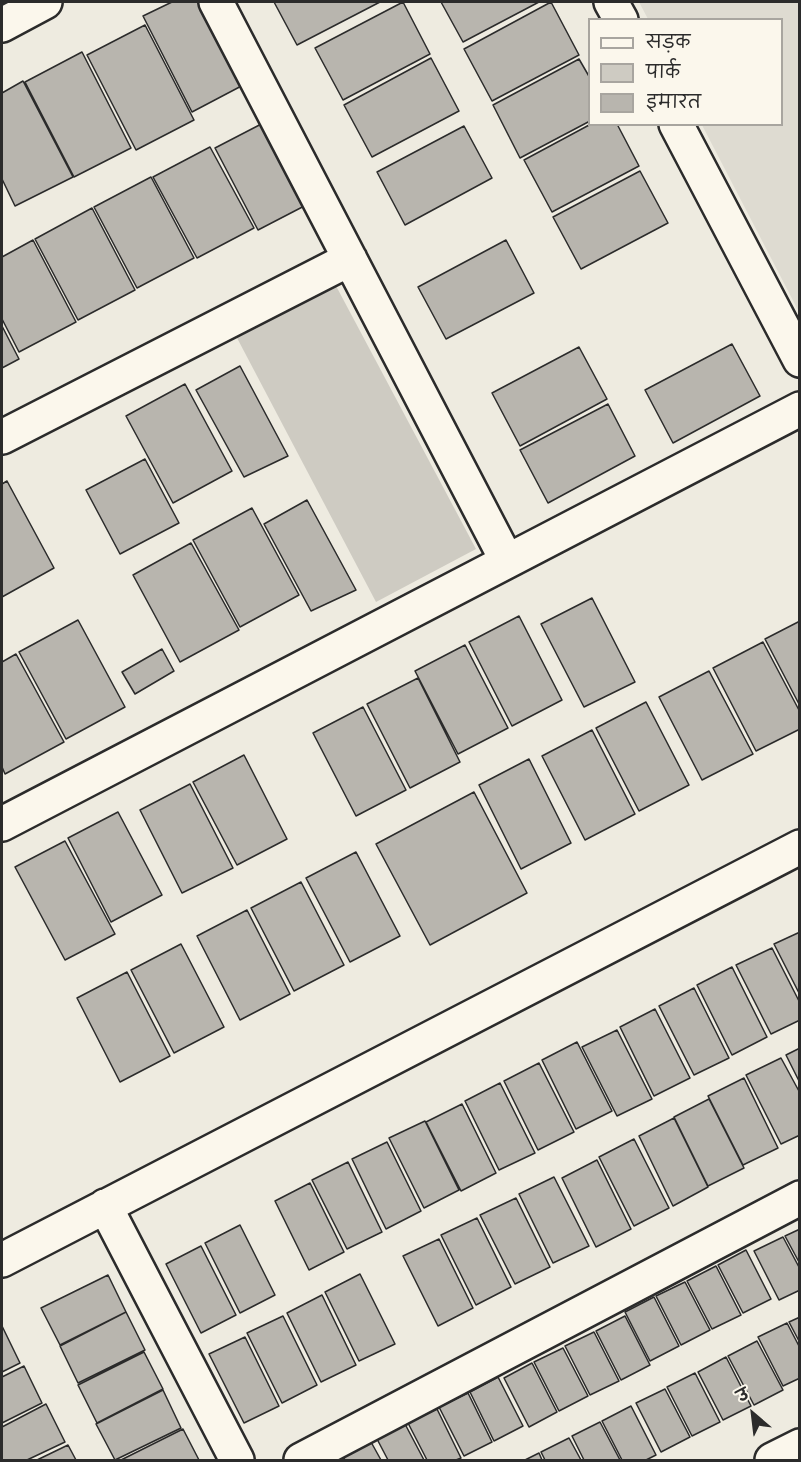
<!DOCTYPE html>
<meta charset="utf-8">
<style>
body{margin:0}
#map{position:relative;width:801px;height:1462px;overflow:hidden;background:#eeebe0;font-family:"Gochi Hand","Playpen Sans Deva",sans-serif}
canvas{display:block}
.frame{position:absolute;inset:0;border:3px solid #2b2b2b;pointer-events:none}
.legend{position:absolute;left:588px;top:18px;width:195px;height:108px;box-sizing:border-box;background:#fbf7ec;border:2px solid #a8a59f;margin:0;padding:8px 10px;list-style:none;font-size:18px;color:#2b2b2b}
.legend li{display:flex;align-items:center;gap:12px;height:30px}
.legend b{width:30px;border:2px solid #a8a59f}
.north{position:absolute;left:723px;top:1384px;width:60px;height:60px;-webkit-text-stroke:4px #fbf7ec;paint-order:stroke;rotate:332deg;font-size:16px;font-weight:700;line-height:24px;text-align:center;color:#2b2b2b}
.north::after{content:'';display:block;margin:auto;width:21px;height:27px;background:#2b2b2b;clip-path:polygon(50% 0,100% 100%,50% 72%,0 100%)}
</style>
<div id="map">
<canvas width="801" height="1462"></canvas>
<div class="frame"></div>
<ul class="legend">
<li><b style="height:8px;background:#fbf7ec"></b>सड़क</li>
<li><b style="height:16px;background:#cecbc2"></b>पार्क</li>
<li><b style="height:16px;background:#b8b5ae"></b>इमारत</li>
</ul>
<div class="north">उ</div>
</div>
<script>
const ctx = document.querySelector('canvas').getContext('2d');
ctx.lineJoin = 'round';
function fill(path, color) { ctx.fillStyle = color; ctx.fill(path, 'evenodd'); }
function trace(path, color, width, dash) { ctx.strokeStyle = color; ctx.lineWidth = width; ctx.lineCap = dash ? 'butt' : 'round'; ctx.setLineDash(dash || []); ctx.stroke(path); }
const built = new Path2D(`
 M639 2H799V312L702 125 782 124V20L648 19Z`);
const green = new Path2D(`
 M335 284 476 549 376 602 236 336Z`);
const building = new Path2D(`
 M172 2H208L249 82 192 112 143 16Z
 M274 2H380L297 45Z
 M403 2 430 54 343 100 315 48Z
 M441 2H539L463 42Z
 M551 2 579 55 492 101 464 49Z
 M145 25 194 120 136 150 87 55Z
 M82 52 131 148 74 177 25 82Z
 M431 58 459 111 372 157 344 105Z
 M579 59 590 78V121L520 158 493 105Z
 M23 81 73 177 15 206 2 179V93Z
 M269 120 312 202 258 230 215 148Z
 M591 124H617L639 166 552 212 524 160Z
 M464 126 492 178 405 225 377 172Z
 M210 147 254 228 197 258 153 177Z
 M640 171 668 223 581 269 553 217Z
 M151 177 194 258 137 288 94 207Z
 M92 208 135 290 78 320 35 239Z
 M33 240 76 322 19 352 2 319V257Z
 M506 240 534 293 446 339 418 287Z
 M2 326 19 359 2 368Z
 M732 344 760 396 673 443 645 390Z
 M579 347 607 399 520 446 492 393Z
 M240 366 288 456 244 477 196 390Z
 M185 384 232 471 173 503 126 416Z
 M608 404 635 456 548 503 520 450Z
 M145 459 179 523 120 554 86 490Z
 M7 481 54 568 2 597V484Z
 M307 500 356 590 311 611 264 524Z
 M252 508 299 595 240 627 193 540Z
 M191 543 239 630 180 662 133 575Z
 M592 598 635 682 584 707 541 624Z
 M519 616 562 700 512 726 469 642Z
 M78 620 125 707 66 739 19 652Z
 M800 621V706L765 639Z
 M763 642 800 712V729L756 751 713 668Z
 M465 645 508 728 458 754 415 671Z
 M162 649 174 671 135 694 122 672Z
 M16 654 64 742 5 774 2 767V662Z
 M709 671 753 754 702 780 659 697Z
 M418 678 460 762 410 788 367 704Z
 M646 702 689 785 639 811 596 728Z
 M363 707 406 790 356 816 313 733Z
 M592 730 635 814 585 840 542 756Z
 M244 755 287 839 237 865 193 782Z
 M529 759 571 843 521 869 479 785Z
 M190 784 233 868 182 893 140 810Z
 M474 792 527 893 430 945 376 844Z
 M118 812 162 895 111 922 68 838Z
 M65 841 115 934 65 960 15 867Z
 M356 852 400 936 350 962 306 878Z
 M301 882 344 965 294 991 251 908Z
 M247 910 290 994 240 1020 197 936Z
 M800 932V995L774 944Z
 M181 944 224 1027 174 1053 131 970Z
 M772 948 800 1003V1020L771 1034 736 965Z
 M732 967 767 1037 732 1055 697 985Z
 M127 972 170 1056 120 1082 77 998Z
 M694 988 729 1058 694 1075 659 1006Z
 M655 1009 690 1078 654 1096 620 1027Z
 M617 1030 652 1099 617 1116 582 1047Z
 M577 1042 612 1111 576 1129 542 1060Z
 M800 1048V1083L786 1055Z
 M781 1058 800 1093V1135L781 1144 746 1075Z
 M539 1063 574 1132 538 1150 504 1081Z
 M744 1078 778 1148 743 1165 708 1096Z
 M500 1083 535 1153 499 1170 465 1101Z
 M709 1099 744 1168 708 1186 674 1117Z
 M462 1104 496 1173 461 1191 426 1122Z
 M674 1118 708 1187 673 1206 639 1136Z
 M425 1121 459 1190 424 1208 389 1138Z
 M634 1139 669 1208 634 1226 599 1157Z
 M387 1142 421 1211 386 1229 352 1159Z
 M597 1160 631 1229 596 1247 562 1178Z
 M348 1162 382 1232 347 1249 312 1180Z
 M554 1177 589 1246 553 1263 519 1194Z
 M310 1183 344 1252 309 1270 275 1201Z
 M516 1198 550 1267 515 1284 480 1215Z
 M477 1218 511 1287 476 1305 441 1235Z
 M240 1225 275 1295 240 1313 205 1243Z
 M800 1229V1264L785 1236Z
 M783 1237 800 1269V1290L779 1300 754 1251Z
 M439 1239 473 1308 438 1326 403 1256Z
 M201 1246 236 1315 201 1333 166 1264Z
 M746 1250 771 1299 743 1313 718 1265Z
 M716 1266 741 1315 712 1329 687 1281Z
 M360 1274 395 1344 359 1361 325 1292Z
 M108 1275 126 1312 60 1345 41 1308Z
 M685 1282 710 1330 681 1345 656 1296Z
 M322 1295 356 1365 321 1382 287 1313Z
 M654 1297 679 1346 650 1361 625 1312Z
 M126 1312 145 1350 78 1383 60 1346Z
 M283 1316 317 1385 282 1403 247 1333Z
 M625 1316 650 1365 621 1380 596 1331Z
 M800 1317V1343L789 1322Z
 M787 1323 800 1348V1378L783 1386 758 1337Z
 M2 1326 20 1363 2 1372Z
 M594 1332 619 1381 590 1395 565 1346Z
 M245 1337 279 1406 244 1423 209 1354Z
 M757 1341 783 1390 754 1405 728 1356Z
 M563 1348 588 1396 559 1411 534 1362Z
 M144 1352 163 1389 97 1423 78 1385Z
 M726 1357 751 1406 723 1420 698 1372Z
 M532 1363 557 1412 529 1427 504 1378Z
 M24 1366 42 1403 2 1423V1377Z
 M695 1373 720 1422 692 1436 667 1387Z
 M498 1377 523 1426 494 1441 470 1392Z
 M665 1389 690 1437 661 1452 636 1403Z
 M163 1390 181 1428 115 1460 96 1424Z
 M468 1393 492 1442 464 1456 439 1407Z
 M46 1404 65 1442 27 1460H2V1427Z
 M631 1406 656 1455 646 1460H622L602 1421Z
 M437 1409 461 1458 456 1460H427L408 1423Z
 M600 1422 620 1460H584L572 1436Z
 M405 1424 424 1460H388L377 1439Z
 M183 1429 199 1460H121Z
 M569 1438 581 1460H545L541 1452Z
 M371 1442 381 1460H345L343 1457Z
 M68 1445 76 1460H37Z
 M539 1453 542 1460H525Z`);
const minor = new Path2D(`
 M216 2 507 561
 M611 2 621 20
 M2 25 45 2
 M676 124 800 360
 M2 437 350 259
 M2 824 800 409
 M105 1206 237 1460
 M2 1260 800 847
 M301 1460 800 1198
 M772 1460 800 1446`);
fill(built, '#dedbd1');
fill(green, '#cecbc2');
fill(building, '#b8b5ae');
trace(building, '#2b2b2b', 1.5);
trace(minor, '#2b2b2b', 38);
trace(minor, '#fbf7ec', 33);
</script>
